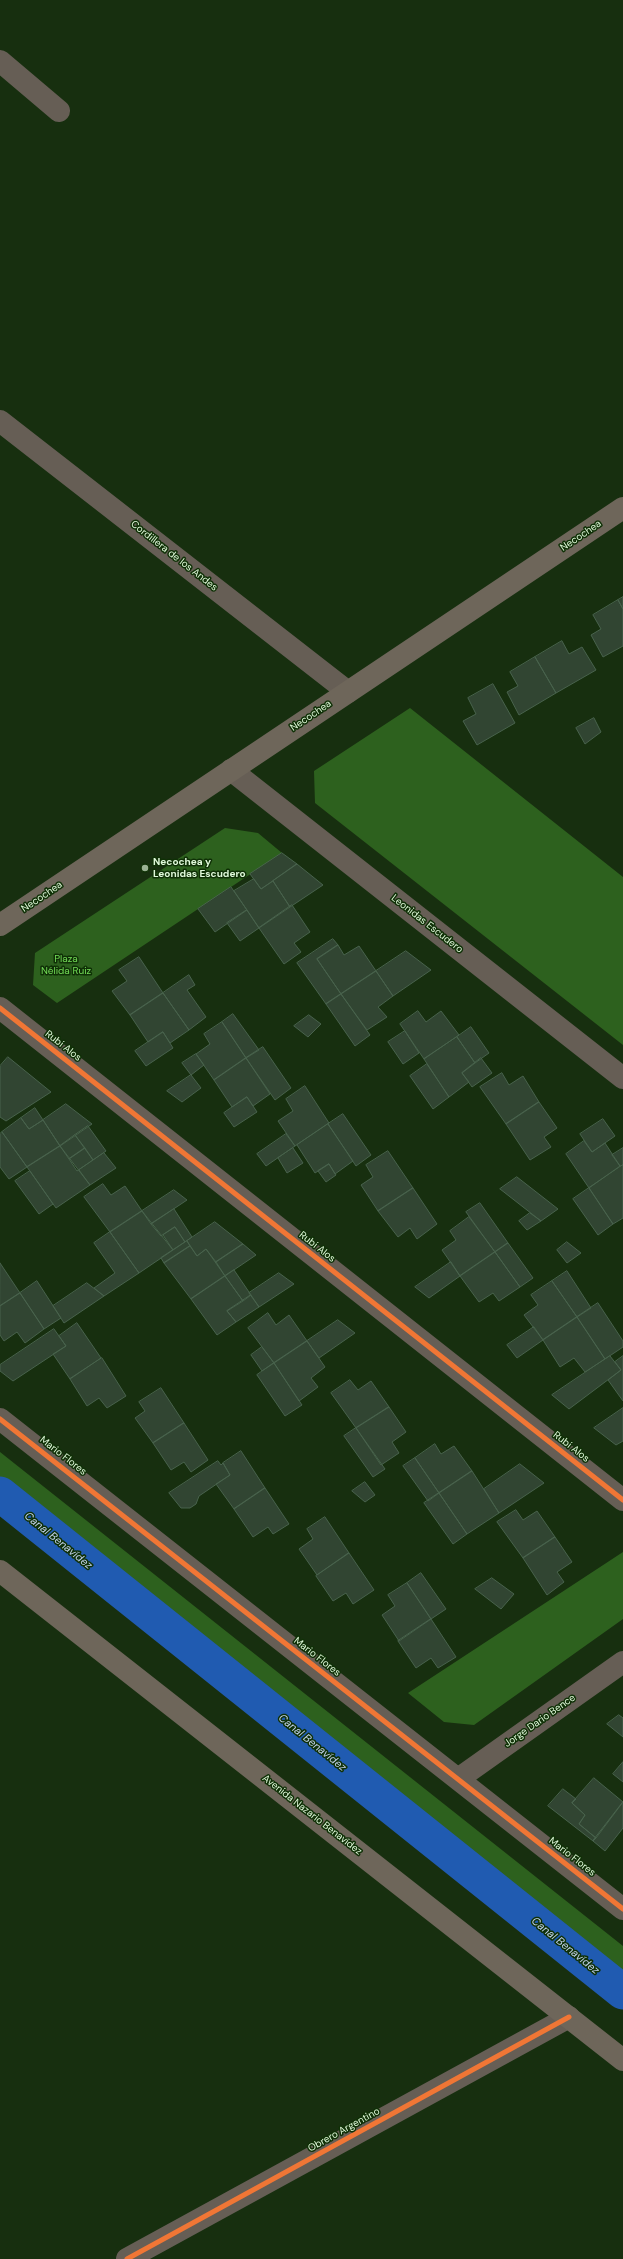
<!DOCTYPE html>
<meta charset="utf-8">
<style>
body{margin:0}
canvas{display:block;background:#172f0f}
</style>
<canvas width="623" height="2259"></canvas>
<script>
const ctx = document.querySelector('canvas').getContext('2d');
ctx.lineJoin = 'round';
function fill(path, color) { ctx.fillStyle = color; ctx.fill(path, 'evenodd'); }
function trace(path, color, width, dash) { ctx.strokeStyle = color; ctx.lineWidth = width; ctx.lineCap = dash ? 'butt' : 'round'; ctx.setLineDash(dash || []); ctx.stroke(path); }
function drawText(font, color, halo, rows, align = 'center') {
  ctx.font = font + ' "DM Sans",sans-serif'; ctx.lineWidth = 3; ctx.setLineDash([]); ctx.textBaseline = 'middle'; ctx.strokeStyle = halo; ctx.fillStyle = color; for (const [text, x, y, turn = 0] of rows) {
    ctx.save(); ctx.translate(x, y); ctx.rotate((+turn || 0) * Math.PI / 180); ctx.textAlign = isNaN(turn) ? turn : align; if (halo) ctx.strokeText(text, 0, 0); ctx.fillText(text, 0, 0); ctx.restore();
  }
}
const green = new Path2D(`
 M410 708 623 877V1045L315 803 314 771Z
 M225 828 258 833 282 853 57 1003 33 985 35 953Z
 M0 1452 623 1946V1975L0 1479Z
 M623 1552V1619L474 1725 444 1722 408 1693Z`);
const canal = new Path2D(`
 M0 1494 623 1992`);
const building = new Path2D(`
 M623 597V609L618 600Z
 M618 600 623 609V646L603 657 591 635 601 629 593 615Z
 M562 641 569 654 582 647 596 670 556 693 535 657Z
 M535 657 556 693 519 715 507 692 518 686 510 672Z
 M493 684 515 723 477 745 463 721 476 714 468 698Z
 M594 718 601 732 585 744 576 728Z
 M282 853 297 864 261 889 250 874Z
 M297 864 323 885 290 907 273 881Z
 M254 879 261 889 273 881 290 907 259 928 234 891Z
 M231 887 247 910 215 932 198 909Z
 M292 905 310 932 294 943 301 952 284 964 259 928Z
 M247 910 259 928 240 941 227 923Z
 M333 939 338 945 317 959 341 994 326 1004 297 963Z
 M338 945 344 955 359 946 376 971 341 994 317 959Z
 M406 951 431 970 393 996 376 971Z
 M139 957 163 993 130 1015 112 991 127 981 119 970Z
 M376 971 393 996 378 1007 387 1017 367 1030 341 994Z
 M189 975 195 985 187 990 206 1017 189 1030 163 993Z
 M163 993 189 1030 170 1043 163 1032 148 1042 130 1015Z
 M341 994 370 1035 355 1046 326 1004Z
 M418 1011 426 1022 441 1011 459 1035 424 1059 400 1024Z
 M233 1014 259 1050 246 1058 222 1022Z
 M309 1015 321 1024 308 1037 294 1026Z
 M222 1022 246 1058 214 1080 196 1054 210 1044 204 1034Z
 M471 1027 489 1053 475 1063 457 1037Z
 M405 1031 419 1053 403 1064 388 1042Z
 M163 1032 173 1048 146 1066 135 1051Z
 M457 1037 475 1063 462 1073 469 1082 449 1097 424 1059Z
 M263 1047 291 1088 275 1100 246 1058Z
 M196 1054 204 1065 191 1075 182 1063Z
 M8 1057 51 1092 6 1121 0 1117V1066Z
 M246 1058 270 1094 253 1106 247 1097 232 1107 214 1080Z
 M481 1058 492 1073 472 1087 462 1073Z
 M427 1064 449 1097 433 1109 410 1076Z
 M502 1073 509 1085 523 1076 539 1102 506 1124 480 1087Z
 M191 1075 201 1088 182 1102 167 1091Z
 M305 1086 329 1123 295 1146 278 1121 293 1111 286 1099Z
 M247 1097 257 1112 234 1127 224 1113Z
 M539 1102 557 1128 544 1137 551 1147 530 1160 506 1124Z
 M66 1104 92 1124 60 1146 43 1120Z
 M35 1108 43 1120 29 1129 21 1118Z
 M343 1114 371 1155 356 1166 328 1124Z
 M21 1118 29 1129 43 1120 60 1146 27 1167 2 1132Z
 M603 1119 615 1136 592 1152 580 1134Z
 M328 1124 353 1161 335 1174 329 1164 315 1173 297 1145Z
 M88 1126 106 1151 93 1160 75 1135Z
 M2 1132 27 1167 9 1179 0 1167V1134Z
 M286 1134 295 1146 266 1166 257 1154Z
 M75 1135 85 1148 69 1159 60 1146Z
 M584 1141 592 1152 605 1143 620 1166 589 1188 566 1154Z
 M60 1146 90 1185 56 1208 27 1167Z
 M85 1148 93 1160 77 1171 69 1159Z
 M293 1148 303 1163 287 1173 278 1158Z
 M623 1148V1165L620 1166 612 1155Z
 M388 1151 413 1188 378 1211 361 1185 373 1177 366 1165Z
 M104 1153 116 1168 90 1185 79 1170Z
 M329 1164 336 1175 326 1182 318 1171Z
 M623 1165V1218L613 1224 589 1188Z
 M30 1171 53 1204 39 1214 15 1181Z
 M517 1177 558 1209 541 1221 500 1189Z
 M103 1184 111 1195 125 1186 142 1211 110 1232 84 1197Z
 M413 1188 437 1224 417 1239 410 1228 398 1237 378 1211Z
 M589 1188 613 1224 598 1235 573 1199Z
 M174 1190 187 1200 151 1224 142 1211Z
 M480 1203 508 1243 495 1252 466 1212Z
 M174 1209 192 1237 185 1242 175 1227 161 1236 151 1224Z
 M142 1211 173 1250 139 1273 110 1232Z
 M530 1213 541 1221 527 1230 519 1221Z
 M469 1217 495 1252 460 1276 442 1250 456 1240 450 1231Z
 M215 1222 243 1244 216 1262 206 1249 197 1256 187 1241Z
 M175 1227 185 1242 173 1250 163 1235Z
 M110 1232 139 1273 104 1296 94 1288 115 1273 94 1243Z
 M187 1241 190 1246 164 1263 161 1258Z
 M567 1242 581 1253 567 1263 557 1250Z
 M508 1243 533 1278 520 1287 495 1252Z
 M243 1244 256 1255 225 1276 216 1262Z
 M190 1246 197 1256 206 1249 225 1276 191 1299 164 1263Z
 M495 1252 520 1287 499 1301 493 1293 479 1302 460 1276Z
 M451 1262 460 1276 429 1298 415 1287Z
 M0 1263 20 1293 0 1306Z
 M234 1270 251 1295 243 1301 225 1276Z
 M567 1271 591 1308 577 1317 552 1281Z
 M279 1273 294 1284 259 1307 249 1293Z
 M225 1276 243 1301 227 1311 236 1322 217 1335 191 1299Z
 M37 1281 61 1318 44 1329 20 1293Z
 M552 1281 577 1317 543 1340 524 1315 538 1305 531 1295Z
 M87 1283 104 1296 64 1323 53 1306Z
 M20 1293 44 1329 25 1343 17 1332 4 1341 0 1335V1306Z
 M251 1295 259 1307 236 1322 227 1311Z
 M598 1303 623 1341V1347L605 1359 577 1317Z
 M268 1313 276 1325 289 1315 307 1341 274 1363 248 1328Z
 M577 1317 605 1359 585 1372 574 1358 560 1367 543 1340Z
 M338 1320 355 1333 319 1358 307 1341Z
 M77 1323 101 1358 70 1379 53 1354 66 1346 59 1336Z
 M534 1327 543 1340 517 1358 507 1345Z
 M54 1329 66 1346 13 1381 0 1371V1365Z
 M307 1341 325 1367 311 1378 318 1387 299 1401 274 1363Z
 M262 1347 274 1363 262 1371 251 1355Z
 M610 1356 621 1370 569 1409 552 1395Z
 M623 1356V1401L608 1380 621 1370 615 1362Z
 M102 1358 126 1396 107 1408 99 1398 87 1406 70 1379Z
 M274 1363 302 1405 285 1416 257 1375Z
 M350 1380 358 1390 371 1381 389 1407 356 1428 331 1393Z
 M161 1388 184 1423 153 1443 135 1418 145 1411 139 1402Z
 M389 1407 406 1432 392 1442 399 1453 381 1465 356 1428Z
 M623 1408V1441L616 1445 594 1428Z
 M184 1423 208 1460 191 1472 184 1462 171 1470 153 1443Z
 M356 1428 385 1469 373 1477 344 1436Z
 M435 1444 441 1454 454 1446 472 1471 439 1493 415 1458Z
 M241 1451 265 1488 234 1509 216 1484 230 1475 223 1463Z
 M415 1458 439 1493 428 1501 403 1466Z
 M218 1461 221 1465 223 1463 230 1475 199 1496 196 1504 190 1508H181L169 1493Z
 M520 1464 544 1483 499 1513 484 1489Z
 M472 1471 499 1513 467 1534 439 1493Z
 M365 1482 375 1495 365 1502 352 1491Z
 M265 1488 289 1524 273 1534 268 1527 253 1537 234 1509Z
 M439 1493 467 1534 453 1544 424 1503Z
 M516 1510 523 1520 537 1511 555 1537 523 1558 497 1522Z
 M325 1517 349 1553 317 1575 299 1549 313 1539 307 1529Z
 M555 1537 572 1562 557 1572 564 1582 547 1595 523 1558Z
 M349 1553 374 1590 353 1604 346 1593 333 1601 316 1576Z
 M421 1573 446 1609 431 1619 407 1583Z
 M492 1578 514 1594 501 1609 475 1589Z
 M407 1583 431 1619 399 1641 382 1615 395 1606 388 1595Z
 M431 1619 456 1657 438 1668 431 1658 416 1668 398 1641Z
 M619 1715 623 1718V1737L607 1724Z
 M623 1762V1782L613 1774Z
 M594 1778 623 1802 596 1838 579 1824 585 1815 572 1803Z
 M563 1789 576 1799 572 1803 585 1815 579 1824 596 1838 593 1841 548 1806Z
 M623 1802V1828L605 1851 593 1841Z`);
const minor = new Path2D(`
 M0 61 59 111
 M0 421 348 692
 M231 770 623 1078
 M0 1008 623 1500
 M0 1419 623 1909
 M458 1779 623 1662
 M127 2259 569 2017`);
const major = new Path2D(`
 M0 925 623 508
 M0 1571 623 2060`);
const cycleway = new Path2D(`
 M0 1008 623 1500
 M0 1419 623 1909
 M127 2259 569 2017`);
const markers = [
 [145,868,4,"#9ab293"]
];
const streetNames = [
 ["Necochea",581,536,-34],
 ["Cordillera de los Andes",174,556,38],
 ["Necochea",311,716,-34],
 ["Necochea",42,897,-34],
 ["Leonidas Escudero",427,924,38],
 ["Rubi Alos",63,1046,38],
 ["Rubi Alos",317,1247,38],
 ["Rubi Alos",571,1447,38],
 ["Mario Flores",63,1456,38],
 ["Mario Flores",317,1657,38],
 ["Jorge Dario Bence",540,1721,-35],
 ["Avenida Nazario Benavídez",312,1815,38],
 ["Mario Flores",572,1857,38],
 ["Obrero Argentino",344,2130,-29]
];
const poiNames = [
 ["Necochea y",153,862],
 ["Leonidas Escudero",153,874]
];
const parkNames = [
 ["Plaza",66,959],
 ["Nélida Ruiz",66,971]
];
const waterNames = [
 ["Canal Benavídez",58,1541,39],
 ["Canal Benavídez",312,1743,39],
 ["Canal Benavídez",565,1946,39]
];
fill(green, '#2d611e');
trace(canal, '#205bb1', 35);
fill(building, '#314532');
trace(building, '#48624c', 1);
trace(minor, '#665e55', 22);
trace(major, '#6e665a', 22);
trace(cycleway, '#f07635', 5);
for (const [x, y, r, color] of markers) { const dot = new Path2D(); dot.arc(x, y, r, 0, 2 * Math.PI); ctx.fillStyle = color; ctx.fill(dot); trace(dot, '#0f3006', 1.5); }
drawText('10px', '#e0f9da', '#0f3006', streetNames);
drawText('bold 10px', '#e0f9da', '#0f3006', poiNames, 'left');
drawText('10px', '#73db57', '#0f3006', parkNames);
drawText('italic 11px', '#c1d1ea', '#0f3006', waterNames);
</script>
